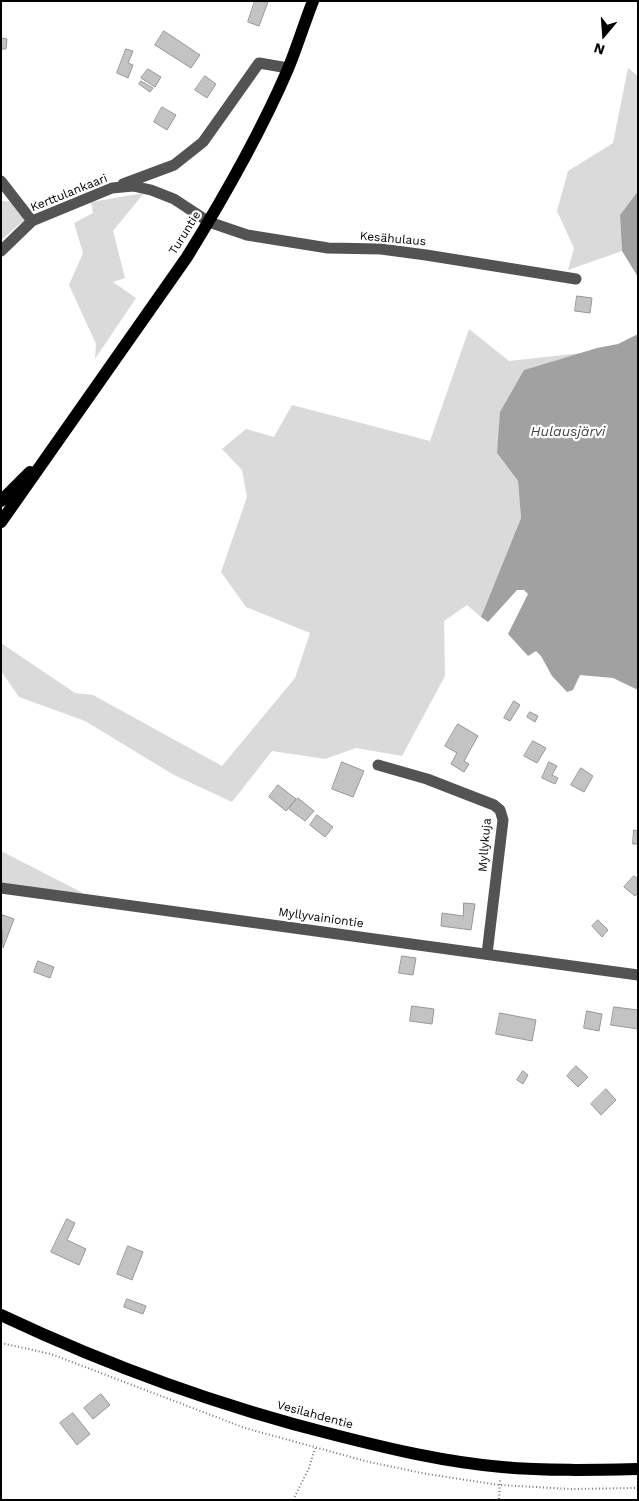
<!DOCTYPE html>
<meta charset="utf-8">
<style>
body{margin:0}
#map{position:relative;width:639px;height:1501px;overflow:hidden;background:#fff;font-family:"Work Sans",sans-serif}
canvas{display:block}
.frame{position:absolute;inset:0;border:2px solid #000;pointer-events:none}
.north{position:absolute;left:579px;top:10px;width:50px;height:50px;-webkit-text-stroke:4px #fff;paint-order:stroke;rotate:198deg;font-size:14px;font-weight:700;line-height:20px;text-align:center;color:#000}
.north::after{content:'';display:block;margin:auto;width:18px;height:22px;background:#000;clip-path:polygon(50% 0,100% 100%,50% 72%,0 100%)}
</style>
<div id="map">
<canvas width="639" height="1501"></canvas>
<div class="frame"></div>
<div class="north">N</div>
</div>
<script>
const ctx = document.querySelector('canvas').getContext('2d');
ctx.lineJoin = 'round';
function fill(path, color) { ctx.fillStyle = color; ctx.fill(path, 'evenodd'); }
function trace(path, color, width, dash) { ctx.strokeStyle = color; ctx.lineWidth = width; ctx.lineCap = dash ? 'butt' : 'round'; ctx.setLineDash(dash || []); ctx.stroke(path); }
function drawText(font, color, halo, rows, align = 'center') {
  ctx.font = font + ' "Work Sans",sans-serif'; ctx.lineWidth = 4.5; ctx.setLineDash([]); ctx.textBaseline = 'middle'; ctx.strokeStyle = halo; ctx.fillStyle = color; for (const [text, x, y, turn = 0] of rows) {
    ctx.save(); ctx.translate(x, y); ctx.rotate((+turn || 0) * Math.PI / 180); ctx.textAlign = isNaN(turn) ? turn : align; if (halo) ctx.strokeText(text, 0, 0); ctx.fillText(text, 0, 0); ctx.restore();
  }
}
const green = new Path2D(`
 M628 68 638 76V191L620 215 622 251 568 270 574 248 557 211 568 171 613 143Z
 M144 193 113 231 125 278 113 282 136 298 95 359 96 344 69 285 83 253 74 223 93 213 91 202Z
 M1 201 19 202 33 213 1 240Z
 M469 329 509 361 582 353 524 370 497 453 518 481 521 518 481 617 467 605 444 621 445 676 402 756 356 748 325 759 272 751 232 802 174 775 85 721 19 697 1 671V643L75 693 93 695 222 766 295 678 310 633 246 607 221 572 247 497 242 470 222 449 246 429 274 437 292 405 430 441Z
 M1 851 83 893 48 891 1 883Z`);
const water = new Path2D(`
 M638 191V277L622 251 620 215Z
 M638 334V690L613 678 580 675 573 690 567 692 552 676 541 656 536 651 528 656 508 634 528 594 524 590H517L488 622 481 617 521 518 518 481 497 453 500 412 524 370 597 348 618 344Z`);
const building = new Path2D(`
 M255 1 268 2 259 26 248 22Z
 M164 31 200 55 191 68 155 45Z
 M1 38 7 39 6 49H1Z
 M126 49 133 51 128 63 133 65 128 78 117 73Z
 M148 69 161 77 155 87 141 78Z
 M205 76 216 84 207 98 195 90Z
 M141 81 153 88 150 92 139 84Z
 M162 107 176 115 167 130 154 122Z
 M577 296 592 298 590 313 575 311Z
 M514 701 520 705 510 721 504 718Z
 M530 712 538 716 535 722 527 717Z
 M458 724 478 736 464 761 469 764 464 772 451 764 457 753 445 746Z
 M533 741 546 748 537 763 524 756Z
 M342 762 364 771 353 797 332 789Z
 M549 762 557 766 552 775 558 778 555 784 542 778Z
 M581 768 593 776 584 792 571 785Z
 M278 785 296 799 286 811 269 797Z
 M298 798 314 811 305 821 289 809Z
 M317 815 333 827 325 837 310 825Z
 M634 830 638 831V844H633Z
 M634 876 638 879V893L635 896 624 887Z
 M464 903 475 904 471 930 441 926 442 913 463 916Z
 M3 915 14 919 3 948 1 920Z
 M598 920 608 930 602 937 592 926Z
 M402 956 416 958 413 975 399 973Z
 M38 961 54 967 50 978 34 972Z
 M412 1006 434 1009 432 1024 410 1021Z
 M614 1007 638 1010V1029L611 1025Z
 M587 1011 602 1014 599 1031 584 1028Z
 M500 1013 536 1020 532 1041 496 1034Z
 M576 1066 588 1077 578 1087 567 1076Z
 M523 1071 528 1075 523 1084 517 1080Z
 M606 1089 616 1100 601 1115 591 1104Z
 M67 1219 75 1223 67 1240 86 1249 79 1265 51 1252Z
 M128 1246 143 1252 132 1280 117 1274Z
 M127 1299 146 1306 143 1314 124 1307Z
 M101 1394 110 1405 93 1419 84 1408Z
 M73 1413 90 1434 77 1445 60 1423Z`);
const path = new Path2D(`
 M1 1343 51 1354 245 1428 369 1462 427 1474 499 1485 571 1489 638 1488
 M499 1499 500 1479
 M293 1500 309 1468 315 1448`);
const minor = new Path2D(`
 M1 181 32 221
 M123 184 174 165 203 142 259 63 288 68
 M1 251 32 221 112 188 133 186 151 190 174 199 209 222 247 235 328 248 381 249 426 255 576 279
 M378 765 427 779 494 805 500 810 503 820 487 954
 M1 888 638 975`);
const major = new Path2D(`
 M1 501 30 472
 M1 522 187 257C224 197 260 134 288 69 297 47 304 24 313 1
 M1 1315C109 1366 219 1406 335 1435 390 1449 445 1462 502 1467 547 1471 592 1470 638 1469`);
const streetNames = [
 ["Kerttulankaari",69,193,-22],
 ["Turuntie",185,233,-58],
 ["Kesähulaus",393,239,5],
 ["Myllykuja",485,845,-85],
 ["Myllyvainiontie",321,918,8],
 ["Vesilahdentie",315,1415,15]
];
const waterNames = [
 ["Hulausjärvi",568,432]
];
fill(green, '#dadada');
fill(water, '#a1a1a1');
fill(building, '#c3c3c3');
trace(building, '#979797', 1);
trace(path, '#757575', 2, [1, 2.5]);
trace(minor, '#535353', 11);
trace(major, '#000', 12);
drawText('12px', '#000', '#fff', streetNames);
drawText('italic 14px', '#424242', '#fff', waterNames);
</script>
